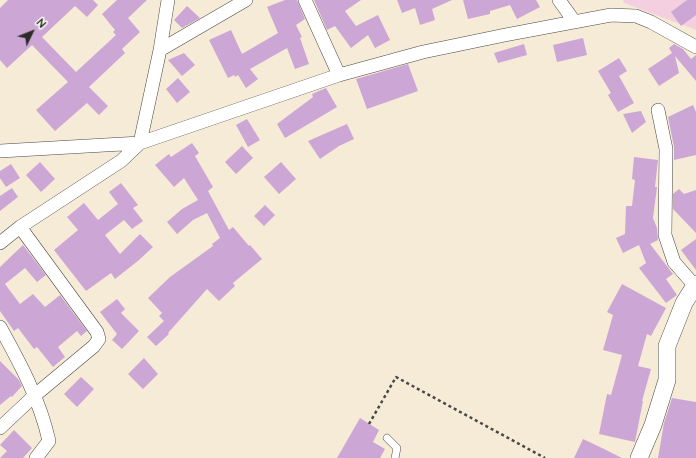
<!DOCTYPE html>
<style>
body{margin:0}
#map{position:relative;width:696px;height:458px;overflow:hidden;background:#f6ebd6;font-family:"Architects Daughter",sans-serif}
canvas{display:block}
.north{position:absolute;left:12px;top:12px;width:40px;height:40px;-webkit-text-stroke:3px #fdfcf7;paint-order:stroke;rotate:47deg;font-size:11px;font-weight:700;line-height:16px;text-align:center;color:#2b2b2b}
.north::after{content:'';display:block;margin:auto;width:14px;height:18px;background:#2b2b2b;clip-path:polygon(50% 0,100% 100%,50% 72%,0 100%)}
</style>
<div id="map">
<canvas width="696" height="458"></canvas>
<div class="north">N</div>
</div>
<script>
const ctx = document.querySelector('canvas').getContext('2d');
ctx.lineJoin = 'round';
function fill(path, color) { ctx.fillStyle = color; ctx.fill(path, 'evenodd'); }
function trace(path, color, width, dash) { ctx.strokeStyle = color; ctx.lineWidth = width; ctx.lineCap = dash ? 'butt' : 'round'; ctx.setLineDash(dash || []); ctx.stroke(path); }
const built = new Path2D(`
 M623 0H696V30L624 3Z`);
const building = new Path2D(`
 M8 0H93L98 5 87 17 75 6 42 37 76 72 116 35 113 32 115 30 102 14 117 0H147L128 18 140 32 122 49 125 53 89 87 108 106 99 115 87 103 55 131 36 110 68 82 32 45 7 68 0 60V8Z
 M285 0H297L305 19 296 25 302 37 300 38 309 64 295 69 287 48 250 69 258 79 246 88 238 75 235 77 234 75 228 78 209 40 231 30 242 54 278 33 267 7Z
 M314 0H361L345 11 356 26 378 15 390 40 375 48 368 35 351 48 335 26 327 30Z
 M397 0H452L432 9 435 20 420 25 415 8 402 13Z
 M463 0H536L540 7 517 19 510 5 490 11V14L468 19Z
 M687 0H696V15L681 26 671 12Z
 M187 6 200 18 182 28 174 20Z
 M583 38 587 55 557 62 553 45Z
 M524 44 527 55 498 63 494 53Z
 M674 44 683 49 691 59 696 55V81L675 56 679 73 659 86 648 69 672 53 669 48Z
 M184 53 195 65 182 76 168 60Z
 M619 58 627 71 619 76 634 103 618 112 608 95 611 93 598 71Z
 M408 64 418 91 367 109 356 79Z
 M178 78 190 92 177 103 166 89Z
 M326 88 337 107 285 138 277 124 313 97 312 94Z
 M693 105 696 112V155L674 160V147L668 117Z
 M641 111 646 122 632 133 623 114Z
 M247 119 260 140 248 147 236 125Z
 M347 124 354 139 339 146 320 159 308 141Z
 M192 143 199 153 195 156 213 187 208 191 229 230 233 227 249 246 250 245 262 259 233 283 235 286 219 301 207 289 168 333 169 334 156 346 147 337 164 321 159 316 162 313 148 298 170 277 213 246 212 244 220 238 207 213 193 220 177 234 167 222 182 209 198 200 184 178 174 187 155 165 169 154 171 157Z
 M242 146 253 158 236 174 225 162Z
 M634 157 658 160 655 187H657L653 218 657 228 658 240 650 244 673 274 666 279 677 295 666 303 639 268 646 263 639 245 623 253 616 238 625 234 626 206H632L635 180 632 179Z
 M40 162 55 179 41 192 26 175Z
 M281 162 296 179 279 194 264 177Z
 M11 164 20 178 6 187 0 178V171Z
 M121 183 138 205 133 208 143 221 132 229 124 220 105 235 120 254 140 234 153 247 139 260 115 279 111 273 86 291 54 250 78 230 67 217 84 203 98 220 118 204 109 192Z
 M12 188 18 197 0 211V196Z
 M679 189 684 194 696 190V233L673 209V194Z
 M265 205 275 215 264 226 254 216Z
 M696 239V270L681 250Z
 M23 245 46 275 37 282 25 268 5 284 20 304 33 294 45 307 60 295 87 331 81 336 77 331 58 347 65 357 53 367 37 347 34 349 18 328 14 331 0 311V267Z
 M622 284 666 308 651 336 647 334 638 366 651 369 642 401H643L635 442 599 434 607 394 611 395 622 355 603 350 613 315 607 312Z
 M117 299 125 309 121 313 139 331 122 349 112 340 117 334 100 312Z
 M144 358 158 374 143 389 128 374Z
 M0 361 19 380 22 386 12 397 11 396 0 405Z
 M81 377 94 389 77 407 64 394Z
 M672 398 696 402V458H658L664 423Z
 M360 418 379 430 373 442 385 449 380 458H337Z
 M14 430 32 448 23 458H0L7 451 0 445Z
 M583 439 602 448 622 458H574Z`);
const path = new Path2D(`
 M369 424 396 377 545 458`);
const service = new Path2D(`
 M387 438 397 448 395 458`);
const minor = new Path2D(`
 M305 0 339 75
 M559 0 574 21
 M160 50 246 0
 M658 110 666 149 665 235 674 262 694 285
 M0 151 140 143 339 75 423 52 505 35 611 15 636 16 651 22 696 47
 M0 243 20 227 121 161 140 143 160 50 168 0
 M0 327C20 363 40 400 49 441L36 458
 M0 428 34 396 94 346 99 339 97 332 20 227`);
const tertiary = new Path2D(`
 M639 458 653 425 667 380V346L684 303 696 284`);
fill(built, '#f3cfdf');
fill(building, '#cca7d5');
trace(service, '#494845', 8);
trace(minor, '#494845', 14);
trace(tertiary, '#494845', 18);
trace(path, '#494845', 2.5, [3, 3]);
trace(service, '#fff', 7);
trace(minor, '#fff', 13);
trace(tertiary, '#fff', 17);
</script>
